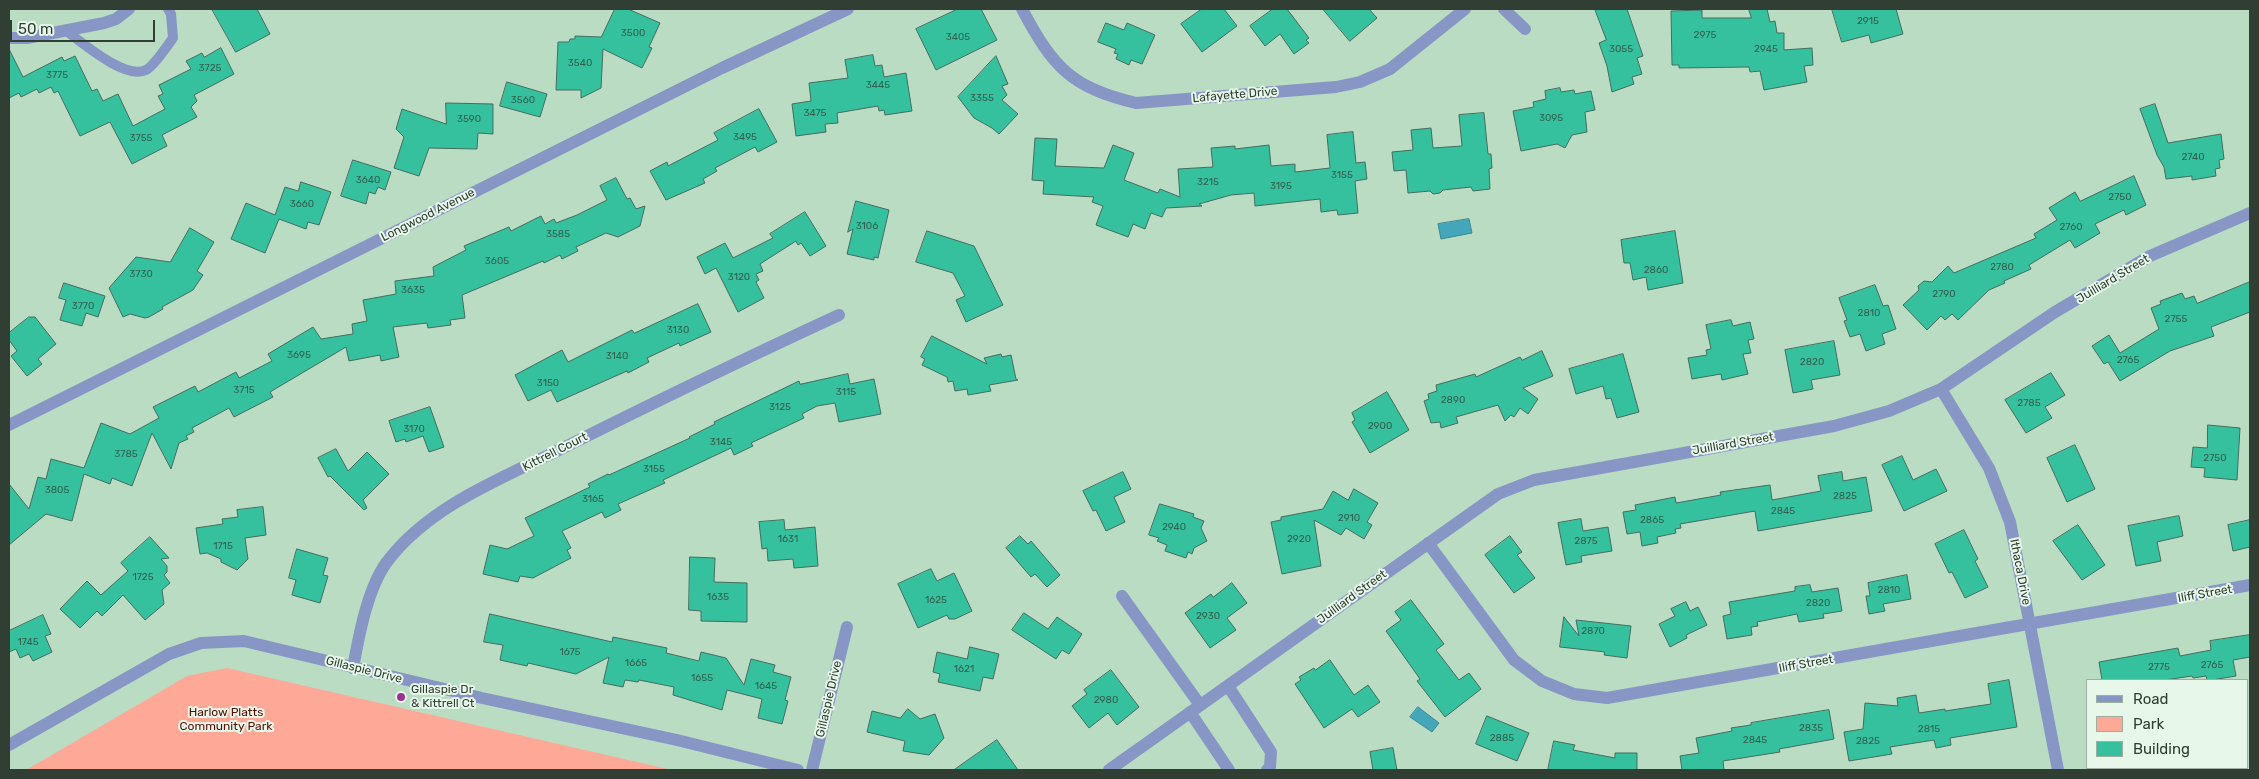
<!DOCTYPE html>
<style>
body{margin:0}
#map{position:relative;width:2259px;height:779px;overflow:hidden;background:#badcc2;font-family:Rubik,sans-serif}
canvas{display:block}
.frame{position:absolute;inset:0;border:10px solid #303e33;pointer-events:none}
.legend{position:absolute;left:2086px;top:679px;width:162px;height:90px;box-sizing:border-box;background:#e7f8ea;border:1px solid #9eaea1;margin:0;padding:6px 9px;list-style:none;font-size:15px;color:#303e33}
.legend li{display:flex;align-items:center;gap:10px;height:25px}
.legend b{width:25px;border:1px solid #9eaea1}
.scale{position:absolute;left:10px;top:20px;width:145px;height:22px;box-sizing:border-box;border:2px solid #303e33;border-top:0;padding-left:6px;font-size:15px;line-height:18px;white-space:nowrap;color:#303e33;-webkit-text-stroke:4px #e7f8ea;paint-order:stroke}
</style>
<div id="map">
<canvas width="2259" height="779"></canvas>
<div class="frame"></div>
<ul class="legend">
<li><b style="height:6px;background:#8896c5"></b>Road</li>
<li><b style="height:14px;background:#fea998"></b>Park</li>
<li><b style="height:14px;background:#36c19e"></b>Building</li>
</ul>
<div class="scale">50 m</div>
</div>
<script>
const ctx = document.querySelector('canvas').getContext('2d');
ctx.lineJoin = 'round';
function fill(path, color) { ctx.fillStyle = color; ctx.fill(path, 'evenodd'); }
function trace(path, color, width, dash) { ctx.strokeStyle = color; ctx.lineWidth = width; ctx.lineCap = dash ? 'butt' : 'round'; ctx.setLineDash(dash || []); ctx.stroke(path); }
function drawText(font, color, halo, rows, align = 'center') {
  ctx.font = font + ' Rubik,sans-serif'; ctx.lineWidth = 4; ctx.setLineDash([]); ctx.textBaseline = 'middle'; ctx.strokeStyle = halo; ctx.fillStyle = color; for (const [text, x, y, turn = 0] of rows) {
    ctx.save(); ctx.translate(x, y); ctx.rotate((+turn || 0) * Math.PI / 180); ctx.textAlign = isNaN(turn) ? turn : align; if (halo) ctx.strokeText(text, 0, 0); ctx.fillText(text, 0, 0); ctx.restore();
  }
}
const green = new Path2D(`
 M227 668 672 770H26L187 676Z`);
const water = new Path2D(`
 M1469 219 1472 233 1441 239 1438 224Z
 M1418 707 1439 723 1432 732 1410 717Z`);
const building = new Path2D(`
 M212 9H257L270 34 236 52Z
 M615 9H628L660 23 649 47 652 48 642 68 603 49 601 88 581 98V90H556L558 42H569L570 39H575V36L601 37Z
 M958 9H981L997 40 936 70 916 29Z
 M1202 9H1224L1237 26 1202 52 1181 24Z
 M1273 9H1287L1309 38 1306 40 1309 43 1294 54 1280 34 1265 46 1250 26Z
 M1323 9H1369L1377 18 1350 41Z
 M1595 9H1627L1643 56 1637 58 1642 74 1632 77 1634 84 1612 92 1607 66 1599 43 1606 40Z
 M1749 9H1767L1770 22 1775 21 1777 33H1784V50L1812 48 1813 65 1804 66 1807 82 1764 90 1760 71 1750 72 1749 67 1679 68V65H1672L1671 11 1702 10V18H1751Z
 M1832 9H1896L1903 34 1871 43 1869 35 1842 42Z
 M1106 23 1124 30 1127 23 1155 35 1142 64 1131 60 1129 65 1116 59 1118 54 1114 53 1116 49 1098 42Z
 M221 48 234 74 196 94 194 95 197 101 191 107 197 117 162 135 167 146 132 164 110 122 80 136 58 91 54 93 51 87 39 93 37 89 21 97 19 93 9 98V49L23 77 62 57 64 61 75 56 92 91 97 89 103 101 118 94 133 126 165 109 158 96 163 94 159 85 191 69 186 61 202 53 204 57Z
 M873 55 875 66 882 65 884 77 906 73 912 111 885 115 884 110 879 111 878 106 837 113 838 123 825 124 826 132 796 136 792 104 811 101 809 83 848 78 845 60Z
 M996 56 1008 84 1002 86 1007 95 1002 100 1018 114 999 134 992 128 974 118 958 97Z
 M507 82 547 94 540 117 500 106Z
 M1560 88 1561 92 1574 90 1575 94 1591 91 1595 110 1585 112 1587 132 1572 135 1565 148 1557 144 1521 151 1513 111 1534 107 1533 102 1546 99 1545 91Z
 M446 103 493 104V134L478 133 477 149 429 148 419 176 394 168 404 137 396 129 402 109 446 124Z
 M2155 104 2168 143 2221 134 2224 159 2219 160 2220 168 2215 169 2216 176 2192 180V176L2166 179 2164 167 2157 155 2140 109Z
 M759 109 777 142 758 152 755 147 715 168 717 171 703 179 705 183 666 200 650 171 667 162 668 166 718 140 714 133Z
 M1484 113 1488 154H1491L1492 168 1489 169 1490 189 1473 191 1471 187 1443 190 1440 193 1433 194 1430 191 1408 193 1406 170 1394 171 1392 152 1413 150 1411 130 1431 128 1433 148 1462 146 1459 115Z
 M1353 132 1356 163 1365 162 1367 179 1355 181 1358 213 1338 215 1337 210 1321 212 1320 199 1255 206 1254 193 1231 195 1199 204 1202 206 1166 208 1162 217 1151 213 1145 229 1133 224 1128 237 1096 225 1103 206 1092 202 1094 197 1043 194 1044 181 1032 180 1035 138 1057 139 1055 166 1104 168 1113 145 1134 153 1124 180 1158 193 1160 189 1180 197 1178 169 1213 167 1211 148 1235 146V149L1269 145 1271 166 1295 164V172L1330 168 1327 135Z
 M353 160 391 172 385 190 378 187 375 194 369 192 366 204 341 196Z
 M2134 176 2146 205 2126 215 2124 210 2095 224 2100 233 2075 248 2070 240 2029 265 2031 269 2004 281 2005 283 1989 290 1958 320 1952 314 1945 320 1941 316 1927 330 1903 305 1919 290 1918 286 1924 281 1932 282 1948 266 1954 273 2036 238 2034 234 2057 220 2049 208 2075 192 2080 201Z
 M616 178 627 199 630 198 636 209 645 206 640 226 618 237 606 233 576 247 578 251 562 259 560 255 544 263 543 261 462 295 465 318 450 320 451 325 428 328 427 323 393 327 399 357 381 361 380 355 349 361 346 347 270 392 273 397 234 417 229 408 192 428 194 432 186 436 188 439 179 443 171 469 152 433 132 486 112 478 110 484 84 474 72 521 46 514 9 545V484L29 509 38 477 46 479 51 459 84 468 101 423 130 434 159 418 153 407 195 386 198 392 236 372 239 378 272 361 268 354 313 327 321 339 353 334 352 324 367 321 363 300 396 294 395 281 434 276 433 267 466 250 464 246 509 227 511 231 541 216 545 224 554 219 556 223 577 215 607 200 600 186Z
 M301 182 331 192 319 225 308 222 306 229 279 219 265 253 231 239 246 203 275 215 285 187 298 191Z
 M856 201 889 210 878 258 874 257V260L847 254 853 229 848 232Z
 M805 212 826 246 810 256 801 243 798 245 796 241 760 264 763 271 756 274 759 280 756 282 764 298 738 312 716 268 705 274 697 257 725 243 733 258 773 238 770 234Z
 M190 228 214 242 197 271 203 275 193 290 162 307 163 309 149 317 145 318 130 314 123 317 109 288 136 257 170 262Z
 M927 231 974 246 1003 305 966 322 956 300 965 296 953 273 916 262Z
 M1675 231 1683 283 1648 290 1646 277 1633 280 1630 263H1624L1621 240Z
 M2250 282V312L2211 327 2214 336 2170 351 2120 381 2108 362 2104 364 2092 346 2109 335 2120 353 2159 329 2151 308 2161 304 2160 301 2182 293 2185 299 2194 296 2197 303Z
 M64 283 105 296 98 317 86 313 82 326 60 320 66 300 59 298Z
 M1875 285 1883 306 1888 305 1896 329 1882 334 1885 344 1866 351 1860 334 1850 337 1844 321 1847 320 1839 298Z
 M698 304 711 332 680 346 679 343 647 358 649 362 628 373 627 371 557 402 551 390 528 401 515 375 562 350 568 362 632 330 634 333Z
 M29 317H35L56 344 38 359 42 364 27 376 11 356 17 351 9 340V333Z
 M1731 320 1733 326 1750 322 1754 339 1748 340 1751 353 1743 354 1748 374 1722 380 1721 374 1692 379 1688 358 1707 355 1706 350 1711 349 1706 325Z
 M932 336 987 364 984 358 1001 354 1002 357 1011 355 1016 379 1018 380 989 385 991 391 968 395 967 389 955 391 953 381 948 382 947 377 922 365 925 359 921 357Z
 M1834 341 1840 375 1811 380 1813 389 1793 393 1785 350Z
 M1542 351 1553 376 1523 388 1538 399 1528 414 1520 408 1514 417 1511 415 1505 421 1498 405 1456 417 1458 423 1441 428 1440 422 1431 423 1424 401 1429 399 1428 394 1437 391 1436 385 1475 374 1476 377 1520 357 1522 360Z
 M1623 354 1639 412 1617 418 1611 398 1606 399 1603 386 1576 394 1569 369Z
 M2051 373 2065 395 2045 407 2052 418 2026 433 2005 400Z
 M848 374 850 384 874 379 881 414 839 422 835 403 817 406 802 414 804 418 751 443 753 446 734 455 731 448 663 480 665 483 618 504 621 510 605 518 602 512 562 531 571 548 567 550 571 558 533 578 520 576 518 582 483 574 490 545 507 549 534 536 525 518 590 487 588 484 608 474 609 475 690 438 689 437 715 424 714 422 799 381 800 384Z
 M1387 392 1409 430 1370 453 1352 422 1355 420 1352 413Z
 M430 407 444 447 429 452 423 436 406 442 405 439 396 442 389 421Z
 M2208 425 2240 428 2237 480 2204 477 2205 468 2191 467 2193 447 2207 448Z
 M2075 445 2095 489 2067 502 2047 458Z
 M336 449 348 471 367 452 389 474 363 500 367 508 364 510 330 476 328 477 318 458Z
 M1902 456 1913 480 1936 469 1947 491 1904 511 1882 465Z
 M1123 472 1131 489 1114 497 1125 522 1106 531 1096 510 1093 511 1083 491Z
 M1842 472 1843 481 1866 477 1872 511 1758 531 1755 511 1680 524 1681 528 1675 529 1676 533 1657 537 1658 543 1642 546 1640 532 1627 534 1623 512 1636 510 1635 505 1675 497 1676 503 1721 495 1720 492 1770 485 1772 500 1821 491 1818 476Z
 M1354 489 1378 503 1367 522 1372 525 1364 539 1346 528 1341 535 1314 520 1321 566 1282 574 1271 522 1281 520V517L1323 509 1333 491 1348 500Z
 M1160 504 1194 514 1193 517 1204 521 1201 528 1207 541 1194 548 1192 554 1188 552 1186 558 1165 551 1167 545 1157 541 1159 538 1149 535Z
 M263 507 266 535 245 538 248 559 237 570 221 562V559L207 553 200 554 196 528 223 524 222 519 238 517 237 510Z
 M2179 516 2183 536 2157 542 2161 561 2136 566 2128 526Z
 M1581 519 1583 531 1608 527 1612 551 1581 556 1582 562 1566 565 1558 523Z
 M784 520 785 530 815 527 818 566 794 568 793 559 768 561 767 548 762 549 759 522Z
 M2250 520V547L2233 551 2228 525Z
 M2078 525 2105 565 2082 580 2053 541Z
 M1964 530 1978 559 1975 561 1988 587 1965 598 1952 572 1949 573 1935 544Z
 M1020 536 1028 544 1031 541 1060 575 1047 587 1035 574 1031 577 1006 548Z
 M1510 536 1522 552 1517 555 1535 578 1514 593 1485 555Z
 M150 537 169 558 161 559 167 566V572L164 575 170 583 162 590 164 604 145 620 123 595 102 616 97 611 80 628 60 609 87 581 101 595 128 571 121 563Z
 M297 549 328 558 323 575 328 576 320 603 292 595 296 580 289 578Z
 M690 557 715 558 714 582 747 583V622L701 621V611L689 610Z
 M931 569 937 581 954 573 972 611 955 619H949L947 615 918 628 898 584Z
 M1907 575 1911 599 1883 604 1885 611 1869 614 1866 596H1870L1868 583Z
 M1232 583 1247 603 1227 618 1236 630 1210 648 1185 613 1211 594 1213 597Z
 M1810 585 1812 592 1838 588 1842 611 1823 614 1824 618 1799 622 1797 614 1757 622 1758 626 1751 627 1752 635 1727 639 1723 616 1731 614 1729 602 1795 591V587Z
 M1411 600 1444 644 1436 650 1459 680 1469 673 1481 689 1445 717 1417 681 1420 679 1386 631 1401 620 1395 612Z
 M1686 602 1690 611 1698 607 1707 625 1686 635 1687 638 1670 647 1659 624 1675 616 1671 609Z
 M1024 613 1048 629 1057 617 1082 634 1069 654 1062 650 1056 659 1012 630Z
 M490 614 612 642 613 637 667 648 666 653 699 661 701 652 726 658 744 685 751 659 775 665 773 672 791 677 785 700 788 701 782 724 758 718 762 699 727 690 722 710 673 695 674 687 639 680 638 682 625 680 623 687 603 683 609 657 576 674 528 663 527 666 500 660 503 645 484 642Z
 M43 615 51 634 45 636 52 652 33 661 29 654 20 658 16 649 9 652V631Z
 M1564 617 1579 636 1576 620 1631 626 1627 658 1604 655 1605 652 1560 647Z
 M2250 635V657L2233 660 2236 676 2212 680H2207L2206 676 2193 678 2192 676 2165 680H2102L2099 662 2178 648 2180 656 2211 650 2210 641Z
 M970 647 999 654 993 679 983 677 980 691 938 682 940 674 933 672 937 652 967 659Z
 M1330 660 1354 695 1368 685 1380 702 1358 717 1352 709 1324 728 1295 684 1301 680 1299 677 1314 668 1315 670Z
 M1111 670 1139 707 1117 725 1108 713 1089 728 1072 706 1087 694 1084 690Z
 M2009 680 2017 727 1950 738 1951 745 1936 748 1934 740 1890 747 1892 754 1849 761 1844 732 1863 729 1865 703 1898 706 1897 698 1916 695 1919 713 1945 709V711L1991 704 1988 684Z
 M908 709 920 719 935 714 944 738 929 755 903 751 905 741 867 732 872 711 900 718Z
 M1829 710 1834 739 1779 749 1780 752 1723 761 1724 770H1682L1680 756 1699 753 1696 738 1732 731 1731 728 1751 725V723Z
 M1487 716 1529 733 1517 761 1476 744Z
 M997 740 1018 770H954Z
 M1554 741 1575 745 1573 750 1615 758V753H1637V770H1548Z
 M1393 748 1397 770H1373L1370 752Z`);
const lane = new Path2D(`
 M65 30C83 43 125 80 146 70 154 66 167 46 173 38L171 14 168 9`);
const street = new Path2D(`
 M1022 9C1053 67 1070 87 1136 103L1336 87 1360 82 1390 69 1465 9
 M1504 9 1525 29
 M9 38H27L104 23 116 19 129 9
 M1941 389 1989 468 2010 522 2058 770
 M9 425 722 68 848 9
 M1428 543 1514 660 1542 681 1574 694 1607 698 2250 585
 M1122 596 1200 705
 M353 668C359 635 368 584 390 558 434 503 506 477 567 446 657 401 748 357 839 315
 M1228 686 1271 752 1270 767 1267 770
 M1190 712 1229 770
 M9 745 169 654 201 643 244 641 482 698 677 740 798 770
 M812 770 847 627
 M1109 770 1498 494 1534 480 1834 426 1889 411 1941 389 2055 312 2150 256 2250 213`);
const markers = [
 [401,697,5,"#9d3293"]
];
const numberNames = [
 ["2915",1868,21],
 ["3500",633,33],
 ["2975",1705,35],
 ["3405",958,37],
 ["3055",1621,49],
 ["2945",1766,49],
 ["3540",580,63],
 ["3725",210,68],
 ["3775",57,75],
 ["3445",878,85],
 ["3355",982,98],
 ["3560",523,100],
 ["3475",815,113],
 ["3095",1551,118],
 ["3590",469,119],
 ["3495",745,137],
 ["3755",141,138],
 ["2740",2193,157],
 ["3155",1342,175],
 ["3640",368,180],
 ["3215",1208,182],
 ["3195",1281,186],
 ["2750",2120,197],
 ["3660",302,204],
 ["3106",867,226],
 ["2760",2071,227],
 ["3585",558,234],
 ["3605",497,261],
 ["2780",2002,267],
 ["2860",1656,270],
 ["3730",141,274],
 ["3120",739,277],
 ["3635",413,290],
 ["2790",1944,294],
 ["3770",83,306],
 ["2810",1869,313],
 ["2755",2176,319],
 ["3130",678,330],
 ["3695",299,355],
 ["3140",617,356],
 ["2765",2128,360],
 ["2820",1812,362],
 ["3150",548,383],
 ["3715",244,390],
 ["3115",846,392],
 ["2890",1453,400],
 ["2785",2029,403],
 ["3125",780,407],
 ["2900",1380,426],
 ["3170",414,429],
 ["3145",721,442],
 ["3785",126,454],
 ["2750",2215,458],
 ["3155",654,469],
 ["3805",57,490],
 ["2825",1845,496],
 ["3165",593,499],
 ["2845",1783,511],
 ["2910",1349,518],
 ["2865",1652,520],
 ["2940",1174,527],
 ["1631",788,539],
 ["2920",1299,539],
 ["2875",1586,541],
 ["1715",223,546],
 ["1725",143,577],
 ["2810",1889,590],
 ["1635",718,597],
 ["1625",936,600],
 ["2820",1818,603],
 ["2930",1208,616],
 ["2870",1593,631],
 ["1745",28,642],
 ["1675",570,652],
 ["1665",636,663],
 ["2765",2212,665],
 ["2775",2159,667],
 ["1621",964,669],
 ["1655",702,678],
 ["1645",766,686],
 ["2980",1106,700],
 ["2835",1811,728],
 ["2815",1929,729],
 ["2885",1502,738],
 ["2845",1755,740],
 ["2825",1868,741]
];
const streetNames = [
 ["Lafayette Drive",1235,95,-5],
 ["Longwood Avenue",428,215,-27],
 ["Juilliard Street",2113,279,-31],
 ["Juilliard Street",1733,444,-10],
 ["Kittrell Court",555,452,-27],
 ["Ithaca Drive",2020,572,79],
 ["Iliff Street",2205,594,-10],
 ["Juilliard Street",1352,597,-36],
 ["Iliff Street",1806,664,-10],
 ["Gillaspie Drive",364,670,14],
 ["Gillaspie Drive",829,699,-77]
];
const poiNames = [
 ["Gillaspie Dr",411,690],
 ["& Kittrell Ct",411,704]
];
const parkNames = [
 ["Harlow Platts",226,713],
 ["Community Park",226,727]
];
fill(green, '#fea998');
fill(water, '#43a7b9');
trace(water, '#3d8891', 1);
fill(building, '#36c19e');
trace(building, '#446c5f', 1);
trace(lane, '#8896c5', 10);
trace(street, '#8896c5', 12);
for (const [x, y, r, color] of markers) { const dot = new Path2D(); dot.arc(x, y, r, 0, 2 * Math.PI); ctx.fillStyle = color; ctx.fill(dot); trace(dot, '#e7f8ea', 2); }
drawText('10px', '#325f4e', null, numberNames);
drawText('12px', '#303e33', '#e7f8ea', streetNames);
drawText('12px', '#303e33', '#e7f8ea', poiNames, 'left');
drawText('12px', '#5c0c02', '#e7f8ea', parkNames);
</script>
